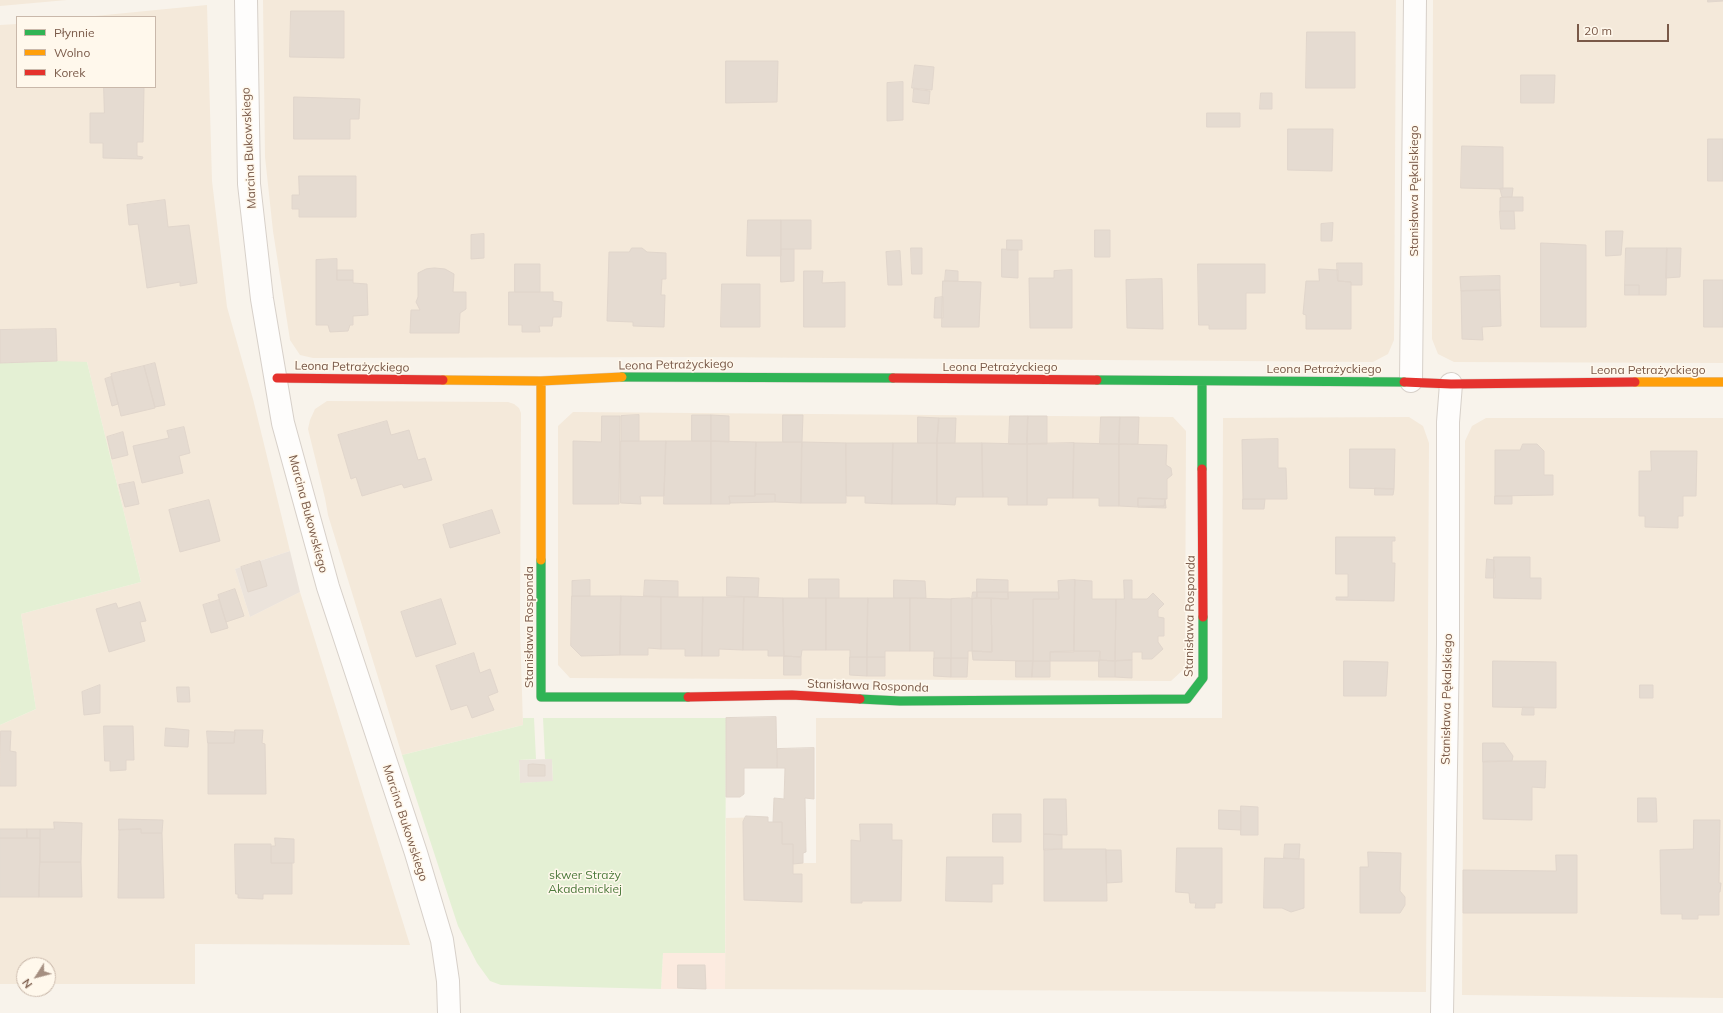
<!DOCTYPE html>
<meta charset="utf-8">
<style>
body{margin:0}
#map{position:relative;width:1723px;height:1013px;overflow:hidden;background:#f8f3eb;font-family:Mulish,sans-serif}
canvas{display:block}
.legend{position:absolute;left:16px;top:16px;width:140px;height:72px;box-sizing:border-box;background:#fff8ec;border:1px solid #c9b8aa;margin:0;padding:5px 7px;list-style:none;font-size:12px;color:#795948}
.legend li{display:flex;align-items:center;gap:8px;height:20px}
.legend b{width:20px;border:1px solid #c9b8aa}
.north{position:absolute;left:16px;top:957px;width:40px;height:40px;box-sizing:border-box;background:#fff8ec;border:1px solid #c9b8aa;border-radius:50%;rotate:234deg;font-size:11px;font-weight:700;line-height:16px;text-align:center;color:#795948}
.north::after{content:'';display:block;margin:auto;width:14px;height:18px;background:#a58f81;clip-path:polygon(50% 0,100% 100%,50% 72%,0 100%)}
.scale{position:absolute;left:1577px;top:24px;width:92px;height:18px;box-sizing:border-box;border:2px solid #795948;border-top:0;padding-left:5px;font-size:12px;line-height:14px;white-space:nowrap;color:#795948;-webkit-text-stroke:3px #fff8ec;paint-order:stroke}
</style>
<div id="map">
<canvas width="1723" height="1013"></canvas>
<ul class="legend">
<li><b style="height:5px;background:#30b455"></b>Płynnie</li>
<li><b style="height:5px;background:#ff9f0a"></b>Wolno</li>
<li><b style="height:5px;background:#e5322d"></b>Korek</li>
</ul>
<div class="north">N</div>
<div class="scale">20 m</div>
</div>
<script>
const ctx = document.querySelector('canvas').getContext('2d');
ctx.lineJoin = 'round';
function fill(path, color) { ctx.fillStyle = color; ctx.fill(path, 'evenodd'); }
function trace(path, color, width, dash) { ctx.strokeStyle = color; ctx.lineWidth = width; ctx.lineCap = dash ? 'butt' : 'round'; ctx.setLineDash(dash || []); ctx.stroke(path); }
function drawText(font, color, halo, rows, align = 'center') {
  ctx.font = font + ' Mulish,sans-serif'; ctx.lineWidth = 3; ctx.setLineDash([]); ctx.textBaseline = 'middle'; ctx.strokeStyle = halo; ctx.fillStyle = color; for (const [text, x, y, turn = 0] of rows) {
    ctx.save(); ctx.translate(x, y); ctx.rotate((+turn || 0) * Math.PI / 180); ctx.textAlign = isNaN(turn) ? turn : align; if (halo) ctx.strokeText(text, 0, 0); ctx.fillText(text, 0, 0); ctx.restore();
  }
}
const residential = new Path2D(`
 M0 0H67L0 6Z
 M263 0H1396L1394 340 1388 354 1373 362 699 357 313 358 300 355 290 340 273 231 265 157Z
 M1433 0H1723V363L1454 362 1438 354 1432 339Z
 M207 5 212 181 227 307 253 399 290 551 235 569 250 617 300 592 410 945 195 944V984H48V965H24V984H0V725L36 709 21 614 141 582 87 362 0 363V25L17 24V87H155V17H85Z
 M327 401 508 402 514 404 519 408 521 413 520 629 523 725 402 755 328 515 325 498 308 429 310 420 315 409Z
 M573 412 1173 417 1186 431 1185 668 1171 681 570 678 558 665V426Z
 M1409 417 1423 426 1429 443 1426 992 725 989 726 818 768 817V822H782L793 863H816V718H1222L1223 418Z
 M1486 418H1723V998L1462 995 1465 441 1472 426Z`);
const commercial = new Path2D(`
 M663 953H725V989H661Z`);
const industrial = new Path2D(`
 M290 551 300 592 250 617 235 569Z
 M552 759 553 782 520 783 519 760Z`);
const green = new Path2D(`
 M57 361 87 362 141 582 21 614 36 709 0 725V363Z
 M523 718H534L536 759 519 760 520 783 553 781 552 759H545L543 718H726L725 953H663L661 989 501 985 490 981 477 963 458 926 402 755 523 725Z`);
const building = new Path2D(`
 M1708 0H1723V1L1708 2Z
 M291 11H344V58L290 57Z
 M1307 32H1355V88H1306Z
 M726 61H778L777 102 726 103Z
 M915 65 934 67 932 90 912 88Z
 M1521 75H1555L1554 103H1521Z
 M903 82V120L887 121V83Z
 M104 87H144L143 142H137V156L143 157 142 159 103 158V143H90V113H104Z
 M914 89 930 91 929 104 913 102Z
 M1261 93H1272V109H1260Z
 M294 97 360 99 359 119H350V139H294Z
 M1207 113H1240V127H1207Z
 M1288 129H1333L1332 171 1288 170Z
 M1708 139H1723V181H1708Z
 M1462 146 1503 147V189L1461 188Z
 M299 176H356V217H299V209H292V195H299Z
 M1503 188H1513L1512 197H1502L1500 189Z
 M1510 197H1523V211H1500V198Z
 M165 200 168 227 189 225 197 283 180 286V282L147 288 138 224 129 225 127 205Z
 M1500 211H1514L1515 229H1501Z
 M748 220H781V256H747Z
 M781 220H811V249H781Z
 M1333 223 1332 241H1321V224Z
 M1095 230H1110V257H1095Z
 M1606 231H1623L1621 255 1606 256Z
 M484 234V258L471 259V235Z
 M1007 240H1022V250H1007Z
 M1541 243 1586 245V327H1541Z
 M632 248H642L647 252 666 253V279H662L661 295H665L664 327 633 326V322L607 321 609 252H629Z
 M911 248H922V274H912Z
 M1626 248H1667L1666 295H1639V285H1625Z
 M1667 248H1681L1680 277 1666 278Z
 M781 249H794V281L781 282Z
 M1002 249 1018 250V278L1002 277Z
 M900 251 902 285H888L886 252Z
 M337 259V280H353V283L367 284 368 315 353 316V325H350L348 331 330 332 328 325H316V260Z
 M1337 263H1362V285H1351V282L1338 281Z
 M515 264H540V292H515Z
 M1198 264H1265V293H1246V329H1209V325H1199Z
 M435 268 445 269 454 274 453 292H466V309L460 313 459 333H410L411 310H420L416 302 418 297V273L426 269Z
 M1319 269 1338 270V281L1351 282V329H1306V315L1303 314 1306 281H1319Z
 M337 270H353V280H337Z
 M946 270 958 271V281H945Z
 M1072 270V328H1030L1029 278H1054V271Z
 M804 271H823L822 283 845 282V327H804Z
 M1500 276V290L1461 291 1460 277Z
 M1162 279 1163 329 1127 328 1126 280Z
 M1704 280H1723V327H1704Z
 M943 281 981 282 979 327H942Z
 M722 284H760V327H721Z
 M1625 285H1639V295H1625Z
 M1500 290 1501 326 1482 327 1483 340 1462 339 1461 291Z
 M509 292H553V301L562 302 561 317H553L552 326H539L540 332H522V325H509Z
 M943 297V318H934L935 298Z
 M56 329 57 361 0 363V330Z
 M155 363 165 405 155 407 144 366Z
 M144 366 155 408 121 416 111 374Z
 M111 377 118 404 112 406 105 379Z
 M639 415V441H621V416Z
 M692 415H711V441H692Z
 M711 415 729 416V442L711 441Z
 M783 415H803L802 442H783Z
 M602 416H620L619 504H573V441L601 442Z
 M1010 416H1028L1027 444H1009Z
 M1028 416H1047V444H1027Z
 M918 417 939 418 937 443H918Z
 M1101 417H1120L1119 444H1100Z
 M1120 417H1139L1138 444H1119Z
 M939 418H956L955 443H937Z
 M387 421 391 435 409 430 418 460 425 458 432 480 404 488 402 484 362 496 356 477 351 479 338 435Z
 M184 427 190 453 179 456 183 473 142 483 133 446 169 438 167 431Z
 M123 432 128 455 112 459 107 437Z
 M1278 439V468H1286L1287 499H1243L1242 440Z
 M621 441H666L664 496H640L641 504 621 503Z
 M666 441H711V504H664Z
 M711 441 756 442 755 496H729L730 504H711Z
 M756 442H802L801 503 775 502V494H755Z
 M802 442 846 443V503H801Z
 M846 443H893L892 504 865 503V496H847Z
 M893 443H937V504H892Z
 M937 443H982L983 497H956L955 505 937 504Z
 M982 443 1027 444V505H1008V497H983Z
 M1074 443 1119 444V506H1099V498H1073Z
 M1074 443 1073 498H1047V505H1027V444Z
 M1119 444 1167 445 1166 465 1171 468 1172 475 1167 479V499L1138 498V507L1119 506Z
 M1523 444H1537L1544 451V475H1553V495L1495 496V450H1520Z
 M1350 449H1395L1394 489 1350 488Z
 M1651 451H1697L1696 496H1683V516H1678V528L1645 527V516H1639V471H1651Z
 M134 482 139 504 125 507 119 485Z
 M1375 488 1394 489 1393 495H1375Z
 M755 494H775V502L730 503 729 496H755Z
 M1495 496H1512V504H1495Z
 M1138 498 1165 499 1164 506H1138Z
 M1165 499 1166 508 1138 507 1164 506Z
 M1243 499H1265L1264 509H1243Z
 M209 500 220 541 180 552 169 510Z
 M492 510 500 533 450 548 443 525Z
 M1336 537H1395V541H1392V563H1395L1394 601 1336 600V597H1348V574H1336Z
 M1494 557H1530V578H1541V599L1494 598Z
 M1487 559 1494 560 1495 578H1486Z
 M260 561 267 586 248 592 241 567Z
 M727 577 759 578 758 597 727 596Z
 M809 579H839V598H809Z
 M977 579 1008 580V592H977Z
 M590 580V596H572V581Z
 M645 580 678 581V597L644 596Z
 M894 580 925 581 926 598H894Z
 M1075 580 1074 652H1050V661H1033V599H1059L1058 581Z
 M1075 580 1092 581V599H1116L1115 661 1099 660 1100 651H1074Z
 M1124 580H1132V599H1147L1153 593 1164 604 1158 610V617L1164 618V636H1158V642L1163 649 1152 659H1142V652H1132V660L1115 661 1116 599H1124Z
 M235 589 244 616 226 622 218 595Z
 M973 592H977V598L972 599Z
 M977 592H1008V599L977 598Z
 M1008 592H1058L1059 599H1033V661L973 660 972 651 992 652 991 598 1008 599Z
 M572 596H621L620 655 581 656 571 646Z
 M621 596 661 597V649L648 648V655H620Z
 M661 597H703L702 656H685V649H661Z
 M703 597H744L743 650 719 649V656H702Z
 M744 597 783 598 784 656H768V650H743Z
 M783 598H826V650H802L801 657 784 656Z
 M826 598H868L867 657H850V650H826Z
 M868 598H910V651H885V657H867Z
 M910 598 951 599V658H934V651H910Z
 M970 598 972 599V651H968V658H951V599Z
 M977 598H991L992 652 972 651V599Z
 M441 599 456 644 416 657 401 612Z
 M219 600 228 628 211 633 203 605Z
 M140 602 146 621 140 622 145 641 109 652 96 609 116 603 118 608Z
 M1074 651H1100V661H1050V652Z
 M474 653 480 673 490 669 498 692 488 696 494 710 472 718 467 705 451 710 436 666Z
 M784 656 801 657V675H784Z
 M850 657H867V676L850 675Z
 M867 657H885V676H867Z
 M934 658H951V677L934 676Z
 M951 658H968L967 677H951Z
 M1099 660 1115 661V677H1099Z
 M1132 660V678L1115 677V661Z
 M1016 661H1033L1032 677H1016Z
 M1033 661H1050V677H1032Z
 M1344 661 1388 662 1386 696H1344Z
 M1493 661 1556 662V708L1493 707Z
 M100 685V713L84 715 82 692Z
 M1640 685H1653V698H1640Z
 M177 687H189L190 702H178Z
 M1523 707H1534V715H1522Z
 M776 717 777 768H744V794L740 797H726V718Z
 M104 726H133L134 760H126V770L110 771V761H105Z
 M166 728 189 730 188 747 165 746Z
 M235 730H263L262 743 265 744 266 794H208V743H234Z
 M1 731H11L10 751 16 752V786H0Z
 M207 731 235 732 234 743H208Z
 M1483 743H1504L1513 756 1512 761 1483 762Z
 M814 748V799L805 798 806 852 803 853V863L793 864V844H782V822H773L774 798 784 799 785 768H777V749Z
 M1490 761H1546L1545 788 1532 787V820L1483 819V762Z
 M533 764 545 765V776H528V765Z
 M1638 798H1656L1657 822H1638Z
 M1044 799H1066L1067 835 1044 834Z
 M1241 806 1258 807V835H1241Z
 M1219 810 1241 811V830L1219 829Z
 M993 814H1021V842H993Z
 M746 816 768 817V822H782V844H793V874H802V902L744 900 743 822Z
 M119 819 163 820 162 833H141V829L119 830Z
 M1694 820H1720L1719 883H1721L1720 892H1719V915H1698V919H1682V914H1661L1660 850 1693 849Z
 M54 822 82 823 81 862H40V829H54Z
 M860 824H892V840H902L901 901H862V903H851V840L860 841Z
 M0 829H27V838H0Z
 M27 829H40V838H27Z
 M141 829V833H162L164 898H118L119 830Z
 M1044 834 1062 835V849L1044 850Z
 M0 838H40L39 897H0Z
 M275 838 294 839V863H271V846H275Z
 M235 844H271V863H292V894H263V899L238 898V894H236Z
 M1285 844H1300L1299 859 1284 858Z
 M1177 848H1222V903H1215V908H1195L1196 903H1190L1189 893 1176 892Z
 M1046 849H1106L1107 901H1044V850Z
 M1106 850H1121L1122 882 1107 883Z
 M1368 852 1401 853 1400 891 1405 897V905L1400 913H1360V867H1368Z
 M1556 855H1577V913H1463V870L1556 871Z
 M947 857H1003V884H992V902L946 901Z
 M1265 858 1304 859V908L1291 912 1282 908H1264Z
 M40 862H81L82 897H39Z
 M678 965H705L706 989 678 988Z`);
const street = new Path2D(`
 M246 0 249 184 262 299 283 423 328 587 416 853 442 940 448 981 449 1013
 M1411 381 1415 0
 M1442 1013 1448 644V422L1451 384`);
const fast = new Path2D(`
 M622 377 893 378
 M1097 380 1404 382
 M1202 382V469
 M541 560V697H688
 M860 699 900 701 1187 699 1203 678V617`);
const slow = new Path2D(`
 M443 380 541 381 622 377
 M541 381V560
 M1635 382H1723`);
const jam = new Path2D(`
 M277 378 443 380
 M893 378 1097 380
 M1404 382 1451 384 1635 382
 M1202 469 1203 617
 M688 697 792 695 860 699`);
const streetNames = [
 ["Marcina Bukowskiego",249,148,-93],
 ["Stanisława Pękalskiego",1414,191,-90],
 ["Leona Petrażyckiego",676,365,-1],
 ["Leona Petrażyckiego",352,367,1],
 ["Leona Petrażyckiego",1000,367],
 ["Leona Petrażyckiego",1324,369],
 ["Leona Petrażyckiego",1648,370],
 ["Marcina Bukowskiego",308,514,75],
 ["Stanisława Rosponda",1190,616,-89],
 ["Stanisława Rosponda",529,627,-90],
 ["Stanisława Rosponda",868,686,2],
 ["Stanisława Pękalskiego",1447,699,-89],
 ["Marcina Bukowskiego",405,823,72]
];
const parkNames = [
 ["skwer Straży",585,875],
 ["Akademickiej",585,889]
];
fill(residential, '#f4e9da');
fill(commercial, '#fcebe0');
fill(industrial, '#ebe3db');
fill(green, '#e4f0d4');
fill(building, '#e5dbd1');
trace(building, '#e1d6cc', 1);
trace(street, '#d7d0c9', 24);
trace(fast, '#d8cec7', 10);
trace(slow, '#d8cec7', 10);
trace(jam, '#d8cec7', 10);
trace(street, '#fefdfc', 22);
trace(fast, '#30b455', 9);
trace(slow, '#ff9f0a', 9);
trace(jam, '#e5322d', 9);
drawText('12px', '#795948', '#fff8ec', streetNames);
drawText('12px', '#4d7a3c', '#fff8ec', parkNames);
</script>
